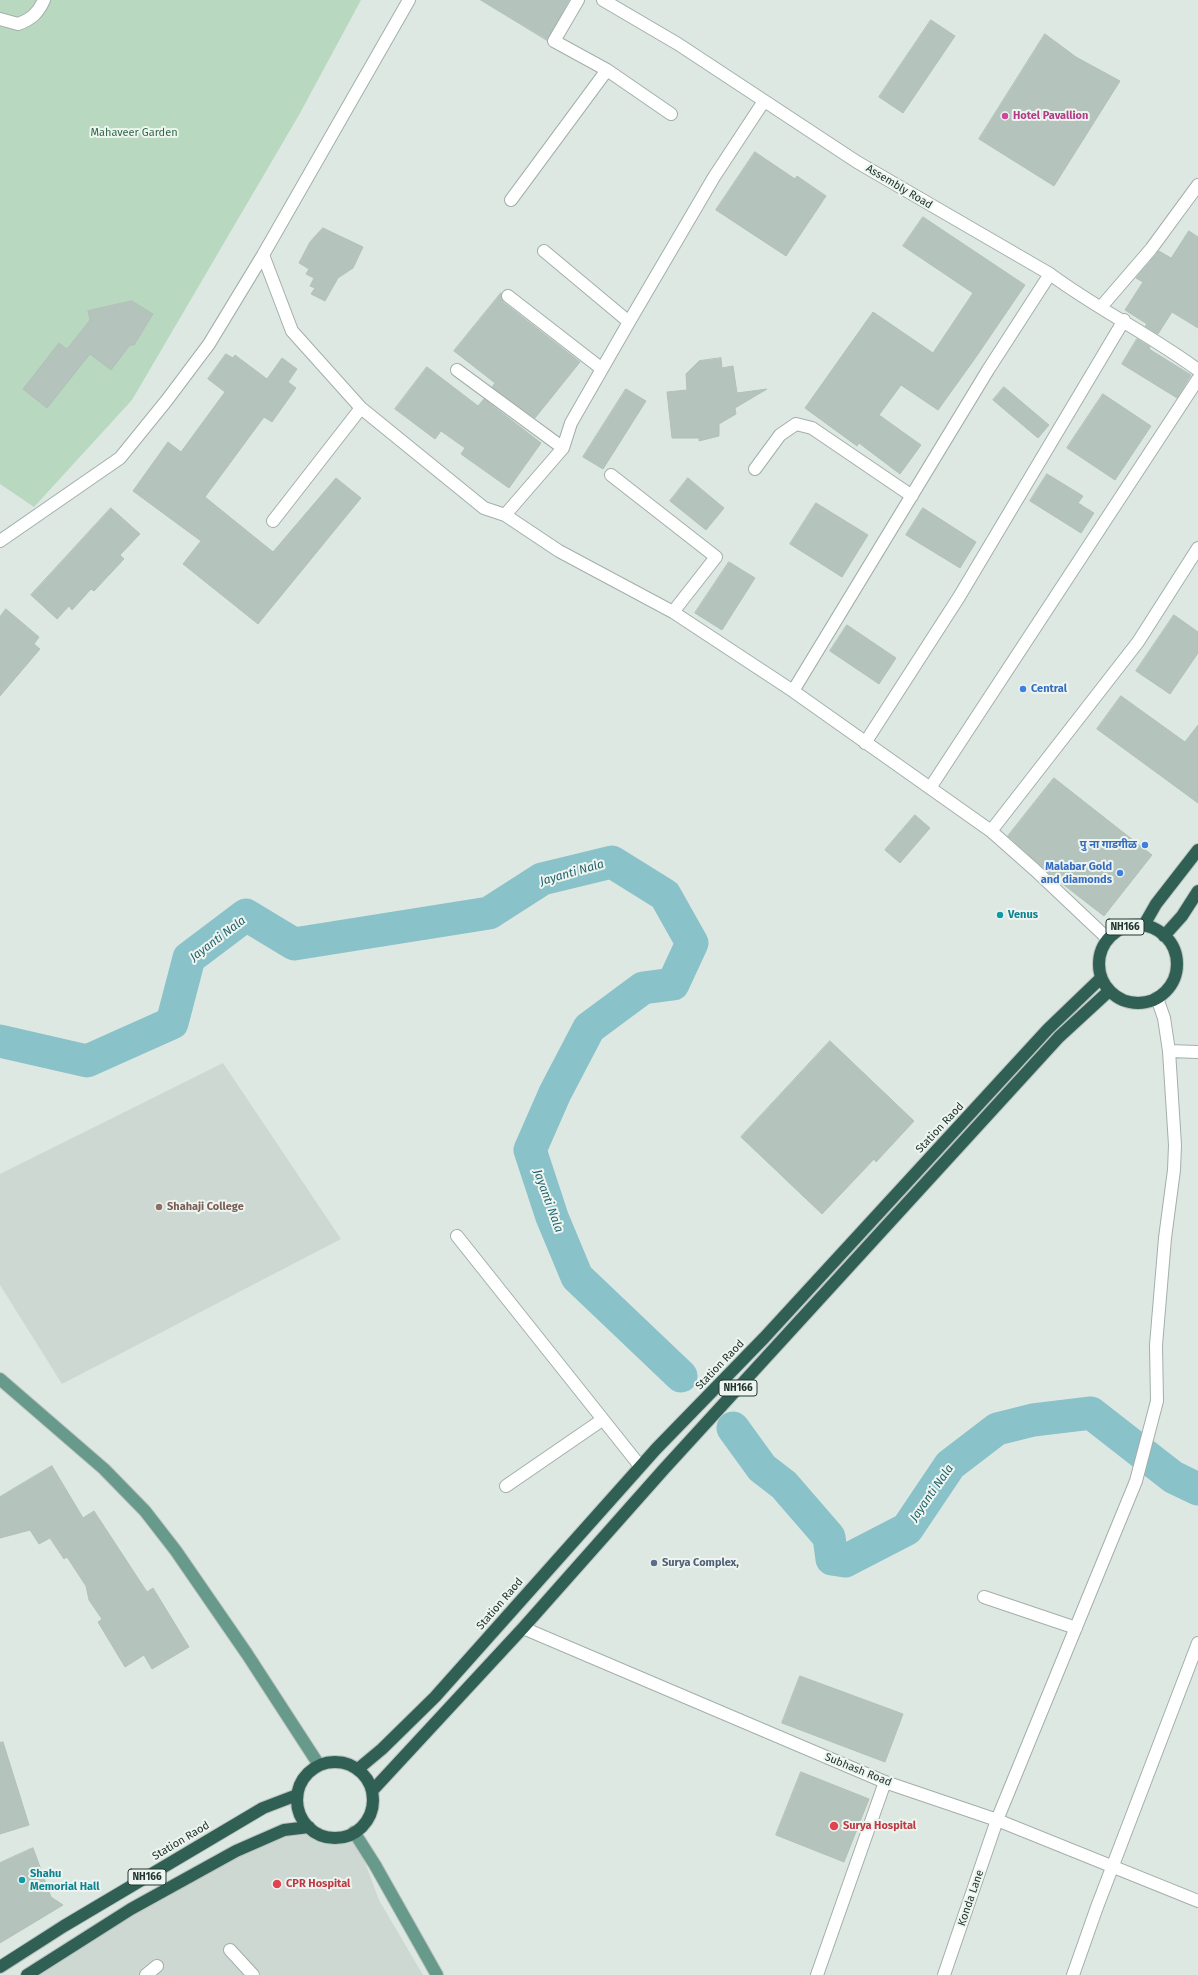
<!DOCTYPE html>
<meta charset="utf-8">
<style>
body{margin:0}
canvas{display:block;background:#dee8e3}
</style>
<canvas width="1198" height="1975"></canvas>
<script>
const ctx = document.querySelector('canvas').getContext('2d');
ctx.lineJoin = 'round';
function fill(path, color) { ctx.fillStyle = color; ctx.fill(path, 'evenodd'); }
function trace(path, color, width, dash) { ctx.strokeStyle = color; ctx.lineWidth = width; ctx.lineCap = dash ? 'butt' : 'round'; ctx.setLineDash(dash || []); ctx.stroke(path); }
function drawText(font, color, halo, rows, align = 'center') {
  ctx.font = font + ' "Fira Sans","Noto Sans Devanagari",sans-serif'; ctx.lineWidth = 4; ctx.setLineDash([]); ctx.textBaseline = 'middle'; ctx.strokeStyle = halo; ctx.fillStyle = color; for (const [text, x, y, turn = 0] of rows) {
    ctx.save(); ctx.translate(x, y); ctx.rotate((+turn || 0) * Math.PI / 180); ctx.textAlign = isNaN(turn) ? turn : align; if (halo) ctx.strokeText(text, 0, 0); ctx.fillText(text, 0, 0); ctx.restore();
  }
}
const built = new Path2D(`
 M223 1063 341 1239 62 1384 0 1285V1174Z
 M304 1821 309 1827 319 1834 327 1836H345L354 1832 379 1900 423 1975H29L54 1958 284 1830Z`);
const green = new Path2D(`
 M0 0H361L299 115 132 400 34 507 0 484Z`);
const river = new Path2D(`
 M0 1041 87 1061 172 1023 189 958 246 915 294 944 489 913 542 879 612 862 665 895 692 943 673 984 643 988 589 1028 555 1093 530 1150 552 1217 577 1277 681 1376
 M733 1428 762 1468 784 1485 829 1537 832 1559 845 1561 907 1529 950 1465 997 1429 1033 1420 1091 1413 1173 1477 1198 1489`);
const building = new Path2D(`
 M481 0H569L547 40Z
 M931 20 955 36 903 113 879 97Z
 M1045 34 1076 57 1120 81 1054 186 979 139Z
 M755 152 795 179 797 176 826 196 786 256 716 210Z
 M923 217 1025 285 976 357 938 410 901 385 879 415 921 445 900 474 859 443 857 446 805 408 873 312 933 353 973 293 903 246Z
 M323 228 363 247 353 268 338 278 325 301 311 294 315 288 310 286 314 278 306 274 309 269 299 263 310 242Z
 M1189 231 1198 237V328L1172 312 1158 334 1145 326 1147 324 1125 310 1143 282 1136 278 1159 251 1171 258Z
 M501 293 503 302 580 362 535 418 492 387 495 383 454 351Z
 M132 301 153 314 134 345H130L111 370 90 354 47 408 23 389 59 343 67 349 90 320 88 311Z
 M1137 339 1150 347 1149 349 1191 375 1177 398 1122 364Z
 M226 354 233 358 235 355 267 379 282 358 297 369 288 382 296 388 272 422 264 417 205 497 273 552 336 478 361 498 258 624 183 564 201 541 133 491 168 442 181 452 225 392 208 379Z
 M721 358 722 368 733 366 737 393 767 389 735 408 736 414 719 424V436L699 441V438H672L667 392 687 390 686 374 699 361Z
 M427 367 478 406 484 399 541 443 509 488 461 454 465 448 441 431 435 439 395 409Z
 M1004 387 1049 425 1038 438 993 400Z
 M626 389 646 401 603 469 583 457Z
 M1103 394 1151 426 1115 480 1067 448Z
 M1047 474 1083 496 1078 503 1094 513 1081 533 1030 501Z
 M688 478 724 508 706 530 670 501Z
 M816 503 868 535 842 577 790 544Z
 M111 508 140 534 120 555 124 559 94 591 91 589 72 610 69 606 57 619 31 595Z
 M923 508 976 542 960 568 906 535Z
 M729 562 755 578 722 630 695 613Z
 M6 609 39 637 34 644 40 649 0 696V617Z
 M1174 615 1198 632V653L1170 694 1136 671Z
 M847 625 896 658 879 684 830 651Z
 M1121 696 1185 742 1198 725V803L1097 729Z
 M1054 778 1152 855 1104 916 1051 875 1008 836Z
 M915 815 930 828 900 863 885 850Z
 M830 1041 914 1121 876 1162 874 1159 822 1214 741 1137Z
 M52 1466 83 1518 94 1511 147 1592 153 1588 189 1647 152 1669 144 1655 125 1667 98 1622 102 1619 89 1600 86 1586 67 1557 64 1559 50 1538 39 1544 30 1530 0 1538V1497Z
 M800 1676 903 1714 885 1762 782 1723Z
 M3 1742 29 1825 0 1834V1743Z
 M801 1772 869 1799 844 1862 776 1835Z
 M33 1848 51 1897 63 1905 0 1943V1863Z`);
const minor = new Path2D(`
 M578 0 554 41 607 70 671 114
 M603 0 678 44 857 162 1050 274C1097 309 1151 335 1198 370
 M0 19 18 24C32 19 38 13 44 0
 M511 200 607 70
 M544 251 629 322
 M263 255 292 331 361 408 484 508 505 515 563 448 571 423 629 322 714 177 764 101
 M1050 274 988 370 793 691 991 831 1035 870 1108 939
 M508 296 602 369
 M1101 307 1151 249 1198 185
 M457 370 563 448
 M755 469 780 435 796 424 812 428 912 496
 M611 475 716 557 673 612 793 691
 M505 515 559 551 673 612
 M273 521 361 408
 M0 541 120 458 167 400 209 344 263 255 409 0
 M865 743 959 597 1124 320
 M930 788 1198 379
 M991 831 1138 642 1198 548
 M1169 1051 1198 1052
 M457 1236 640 1466
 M506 1486 602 1420
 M984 1597 1076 1628
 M523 1628 885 1782 997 1820 1198 1901
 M230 1950 253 1975
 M146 1975 157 1966
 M817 1975 885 1782
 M944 1975 997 1820 1136 1481 1157 1401 1156 1345 1165 1238 1174 1170 1175 1145 1169 1051 1164 1018 1157 998
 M1073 1975 1097 1907 1198 1643`);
const major = new Path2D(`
 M0 1379 104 1469 145 1511 176 1551 247 1654 319 1765
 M354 1832 375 1865 437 1975`);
const highway = new Path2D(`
 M1144 925 1156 904 1198 850
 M1099 964a39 39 0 1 1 78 0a39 39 0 1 1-78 0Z
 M1164 936 1182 916 1198 891
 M297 1800a38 38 0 1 1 76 0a38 38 0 1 1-76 0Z
 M358 1769 382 1749 435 1697 656 1449 764 1338 1048 1029 1101 978
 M372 1791 523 1628 664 1469 1059 1037 1109 991
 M0 1967 64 1926 263 1808 297 1795
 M27 1975 131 1909 236 1851 284 1830 309 1827`);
const markers = [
 [1005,116,4,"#d1479c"],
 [1023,689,4,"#3f7fe0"],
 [1145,845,4,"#3f7fe0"],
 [1120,873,4,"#3f7fe0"],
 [1000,915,4,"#0f9aa8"],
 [159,1207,4,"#8d6e63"],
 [654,1563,4,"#5c6f8a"],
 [834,1826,5,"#e0444e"],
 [22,1880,4,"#0f9aa8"],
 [277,1884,5,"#e0444e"]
];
const shields = [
 [1125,927,38],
 [738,1388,38],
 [147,1877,38]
];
const shieldNames = [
 ["NH166",1125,927],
 ["NH166",738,1388],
 ["NH166",147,1877]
];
const hotelNames = [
 ["Hotel Pavallion",1013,116]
];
const parkNames = [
 ["Mahaveer Garden",134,133]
];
const streetNames = [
 ["Assembly Road",899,187,31],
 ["Station Raod",940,1128,-47],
 ["Station Raod",720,1365,-46],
 ["Station Raod",500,1604,-49],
 ["Subhash Road",858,1770,22],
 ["Station Raod",181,1841,-31],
 ["Konda Lane",971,1898,-71]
];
const shopNames = [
 ["Central",1031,689,"left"],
 ["पु ना गाडगीळ",1137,845],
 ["Malabar Gold",1112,867],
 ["and diamonds",1112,880]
];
const cultureNames = [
 ["Venus",1008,915],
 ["Shahu",30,1874],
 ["Memorial Hall",30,1887]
];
const educationNames = [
 ["Shahaji College",167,1207]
];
const serviceNames = [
 ["Surya Complex,",662,1563]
];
const healthNames = [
 ["Surya Hospital",843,1826],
 ["CPR Hospital",286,1884]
];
const waterNames = [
 ["Jayanti Nala",572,873,-16],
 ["Jayanti Nala",218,939,-37],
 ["Jayanti Nala",548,1201,70],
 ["Jayanti Nala",932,1493,-55]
];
fill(built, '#cdd8d2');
fill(green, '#b9d8c0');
trace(river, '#8ac2c9', 33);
fill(building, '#b4c3bc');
trace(building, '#b1c1ba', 1);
trace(minor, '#a2afaa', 14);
trace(major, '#bcc3c1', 14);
trace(highway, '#bcc3c1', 14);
trace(minor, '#fff', 12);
trace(major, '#679a8b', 12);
trace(highway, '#306054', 12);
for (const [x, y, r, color] of markers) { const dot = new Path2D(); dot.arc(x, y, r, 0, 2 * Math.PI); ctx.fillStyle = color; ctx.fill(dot); trace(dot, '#eef5f1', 1.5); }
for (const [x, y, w] of shields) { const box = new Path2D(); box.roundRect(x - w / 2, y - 8, w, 16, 3); ctx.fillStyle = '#eef5f1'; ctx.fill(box); trace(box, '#213630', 1); }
drawText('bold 10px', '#213630', null, shieldNames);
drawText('bold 11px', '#b23c85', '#eef5f1', hotelNames, 'left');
drawText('11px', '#2f6943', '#eef5f1', parkNames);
drawText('11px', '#213630', '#eef5f1', streetNames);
drawText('bold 11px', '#366cbe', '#eef5f1', shopNames, 'right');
drawText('bold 11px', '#0d838f', '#eef5f1', cultureNames, 'left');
drawText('bold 11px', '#785e54', '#eef5f1', educationNames, 'left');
drawText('bold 11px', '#4e5e75', '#eef5f1', serviceNames, 'left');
drawText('bold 11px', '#be3a42', '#eef5f1', healthNames, 'left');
drawText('italic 12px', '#22636c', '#eef5f1', waterNames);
</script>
